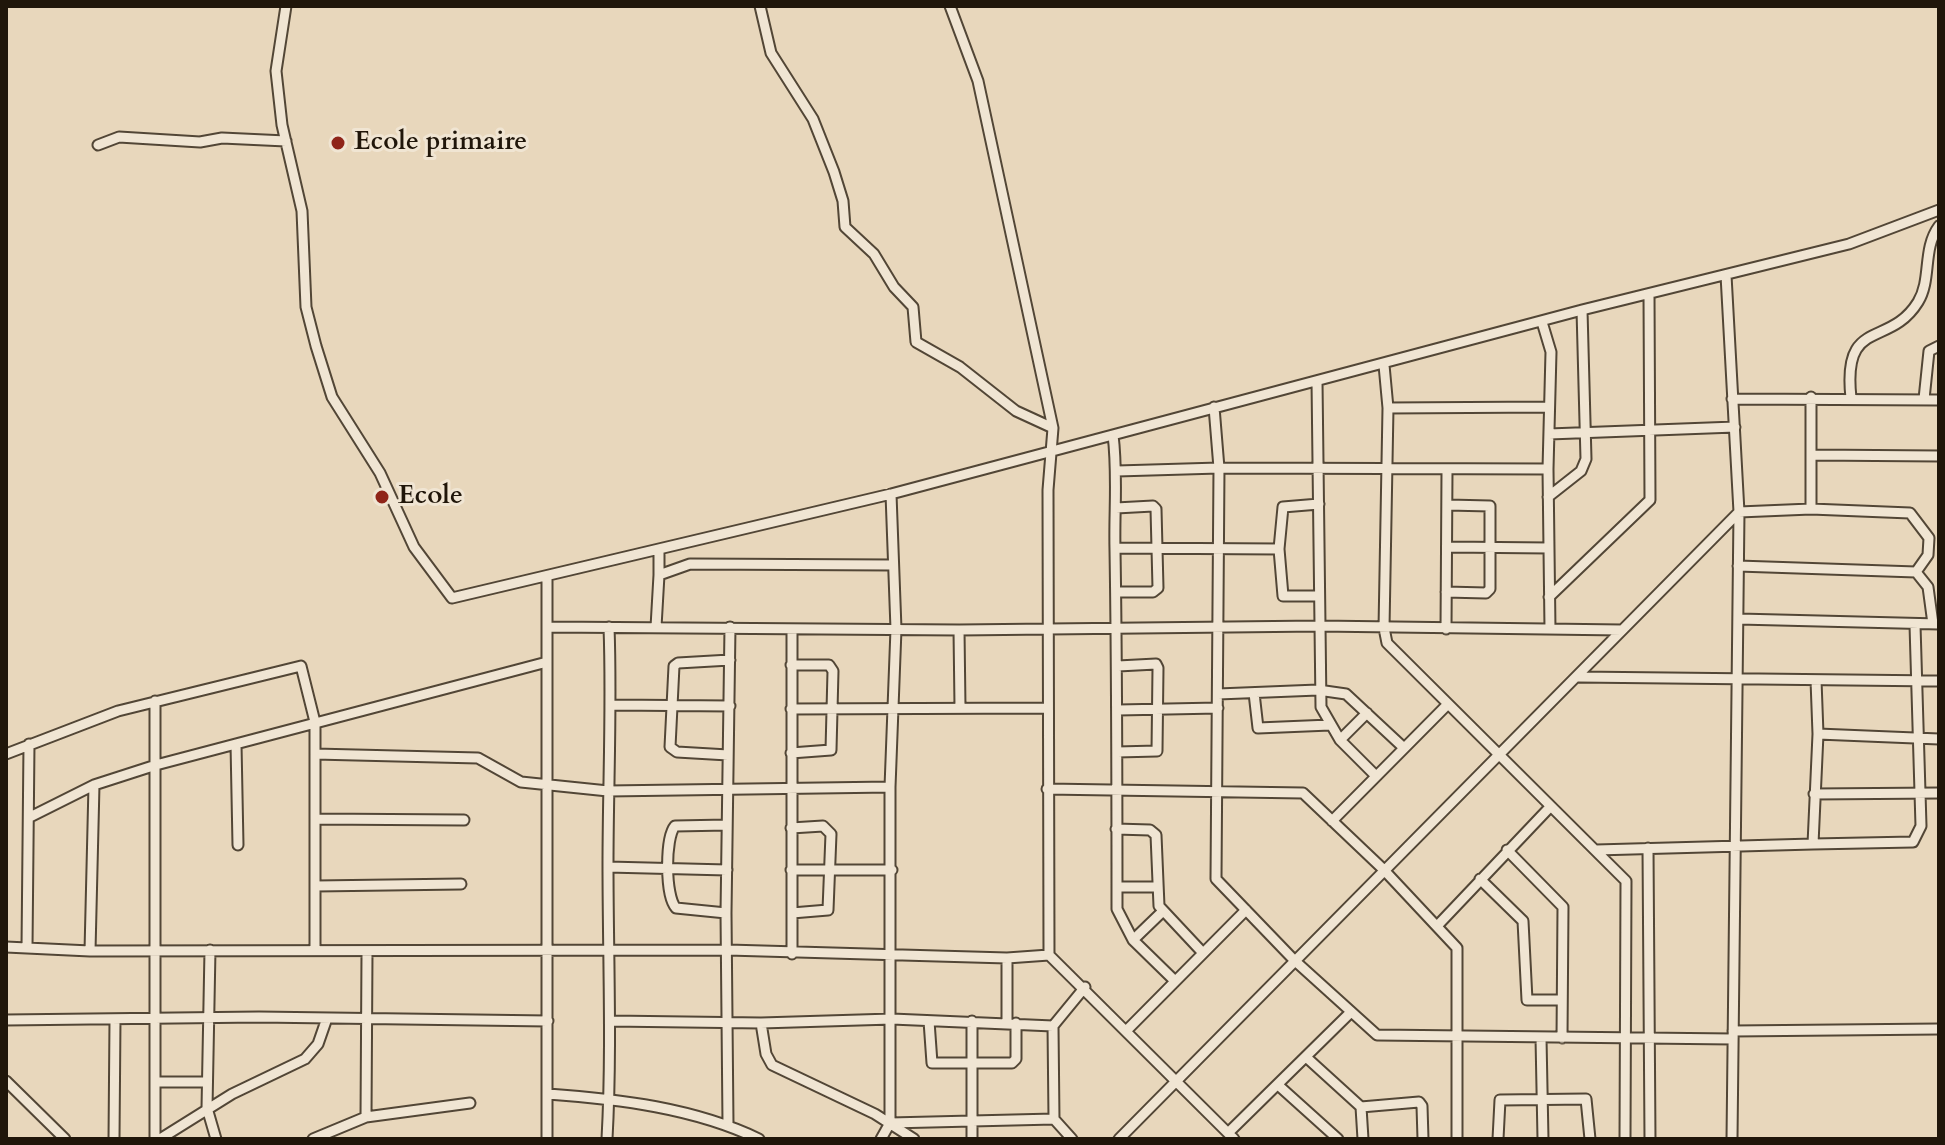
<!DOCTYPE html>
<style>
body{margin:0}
#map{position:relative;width:1945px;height:1145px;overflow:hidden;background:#e8d7bc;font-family:Cardo,serif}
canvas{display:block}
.frame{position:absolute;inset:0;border:8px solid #20160a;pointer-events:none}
</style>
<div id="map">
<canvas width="1945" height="1145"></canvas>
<div class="frame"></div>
</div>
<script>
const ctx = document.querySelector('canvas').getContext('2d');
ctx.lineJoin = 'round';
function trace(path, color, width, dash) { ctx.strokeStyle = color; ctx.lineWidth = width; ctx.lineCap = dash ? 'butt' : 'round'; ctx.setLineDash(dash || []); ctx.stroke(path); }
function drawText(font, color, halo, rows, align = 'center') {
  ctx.font = font + ' Cardo,serif'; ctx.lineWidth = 6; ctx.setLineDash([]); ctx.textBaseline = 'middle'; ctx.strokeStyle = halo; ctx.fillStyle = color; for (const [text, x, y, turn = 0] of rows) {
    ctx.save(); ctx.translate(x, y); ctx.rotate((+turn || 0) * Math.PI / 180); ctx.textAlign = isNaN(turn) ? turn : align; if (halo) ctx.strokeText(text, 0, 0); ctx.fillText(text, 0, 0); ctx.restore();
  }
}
const street = new Path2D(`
 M286 6 276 71 282 125 302 211 306 307 316 346 332 397 380 473 414 547 452 598 891 494 1582 310 1849 244 1939 210
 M760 6 771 53 813 119 834 172 843 201 845 227 874 254 894 287 913 307 916 342 960 367 1016 411 1053 428
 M950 6 978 81 1053 428 1048 490 1049 955
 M98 145 119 137 200 142 222 138 286 141
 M1726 275 1739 512 1732 1139
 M1542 322 1551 352 1548 469 1550 629
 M1384 365 1388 408 1384 628 1387 643 1626 881 1625 1139
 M1317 381 1321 707 1340 740 1376 776
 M1851 398C1842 316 1889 349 1918 302 1932 279 1922 249 1939 226
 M1732 399 1939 400
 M1924 399 1929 351 1939 346
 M1214 407 1219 468 1216 879 1294 960 1377 1035 1733 1039
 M1388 408 1549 407
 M1549 434 1735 427
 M1113 435C1118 474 1114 511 1115 550 1117 670 1117 789 1117 909L1133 940 1175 981
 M1812 455 1939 456
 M1117 471 1219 468 1548 469
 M1548 497 1581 471 1586 459 1582 310
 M1116 508 1153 506 1156 509 1158 588 1153 592H1117
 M1811 509V397
 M1448 547 1549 548
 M1115 548 1279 549
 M659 551V575
 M1738 566 1916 572 1928 587 1933 624
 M547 578V1139
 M1446 592 1486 593 1490 589V506L1448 505
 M1318 596H1283L1279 549 1283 507 1319 504
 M1549 597 1650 500 1649 294
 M1739 619 1939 624
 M547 627 959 630 1319 626 1622 630
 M656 627 659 575 690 564 893 565
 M1446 629 1447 471
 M792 630V954
 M959 630 960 707
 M1578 677 1939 681
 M1816 680 1818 734 1939 739
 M1254 693 1258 728 1330 725
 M1218 694 1318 690 1346 694 1404 748
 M612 705 730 706
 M791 709 1048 708
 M1118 710 1218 708
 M1818 734 1813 844 1913 842 1921 826 1915 625
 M1340 740 1367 713
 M236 744 238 845
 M1117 752 1157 751 1158 668 1156 664 1118 666
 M791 753 831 750 833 671 829 665H791
 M6 754 118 711 301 666 315 722V950
 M315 754 478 758 521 782 608 791 890 787
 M728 755 677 752 670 747 674 666 678 663 730 660
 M1047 789 1303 793 1383 869 1457 948V1139
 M1814 794 1939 793
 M30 817 94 785 156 765 547 662
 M315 819 464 820
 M1332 821 1447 705
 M791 828 823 826 831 834 828 910 792 913
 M1116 829 1150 830 1156 835 1159 906 1203 953
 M1648 848 1650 1139
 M1507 850 1563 907 1562 1038
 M1596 850 1813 844
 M608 867 727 870
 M791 870H892
 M1480 879 1523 921 1527 1000H1562
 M316 886 461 884
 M1117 887H1156
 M726 913 676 908C665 896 665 838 675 826L727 825
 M1438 925 1550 807
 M1133 940 1162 912
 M6 947 90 951 728 950 1007 958 1049 955 1234 1139
 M27 948 29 744
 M210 950 207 1108 216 1139
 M90 951 94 785
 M1007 958V1022
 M6 1020 259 1017 548 1021
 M611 1021 761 1023 892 1019 1053 1026
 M929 1021 932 1063H1012L1016 1059V1023
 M761 1023 766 1054 772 1065 875 1114 914 1139
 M1128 1029 1246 910
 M1733 1031 1939 1029
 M1541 1038 1543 1139
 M1306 1057 1361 1107 1363 1139
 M6 1081 65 1139
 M155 1082H206
 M1278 1085 1338 1139
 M548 1094C619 1099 694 1108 759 1139
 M1361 1107 1419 1102 1422 1106 1423 1139
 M366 1117 367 953
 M890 1123 1054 1119
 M728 1124 726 913 730 627
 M1228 1133 1351 1012
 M114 1139 115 1020
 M155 1139V701
 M160 1139 232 1094 305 1059 318 1044 326 1021
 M313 1139 366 1117 470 1103
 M607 1139C612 1048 608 956 608 865 608 785 612 706 609 627
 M881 1139 890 1123V787L896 629 891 494
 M972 1139V1021
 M1072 1139 1054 1119 1053 1026 1085 987
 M1119 1139 1739 512 1811 509 1910 513 1929 538 1928 555 1916 572
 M1498 1139 1500 1100 1586 1099 1590 1139`);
const markers = [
 [338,143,8,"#8f2418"],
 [382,497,8,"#8f2418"]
];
const poiNames = [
 ["Ecole primaire",354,143],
 ["Ecole",398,497]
];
trace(street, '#524636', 13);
trace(street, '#f0e5d3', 9);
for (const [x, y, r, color] of markers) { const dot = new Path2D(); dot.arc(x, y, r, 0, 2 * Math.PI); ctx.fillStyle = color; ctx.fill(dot); trace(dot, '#f0e5d3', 3); }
drawText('bold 26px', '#20160a', '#f0e5d3', poiNames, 'left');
</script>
